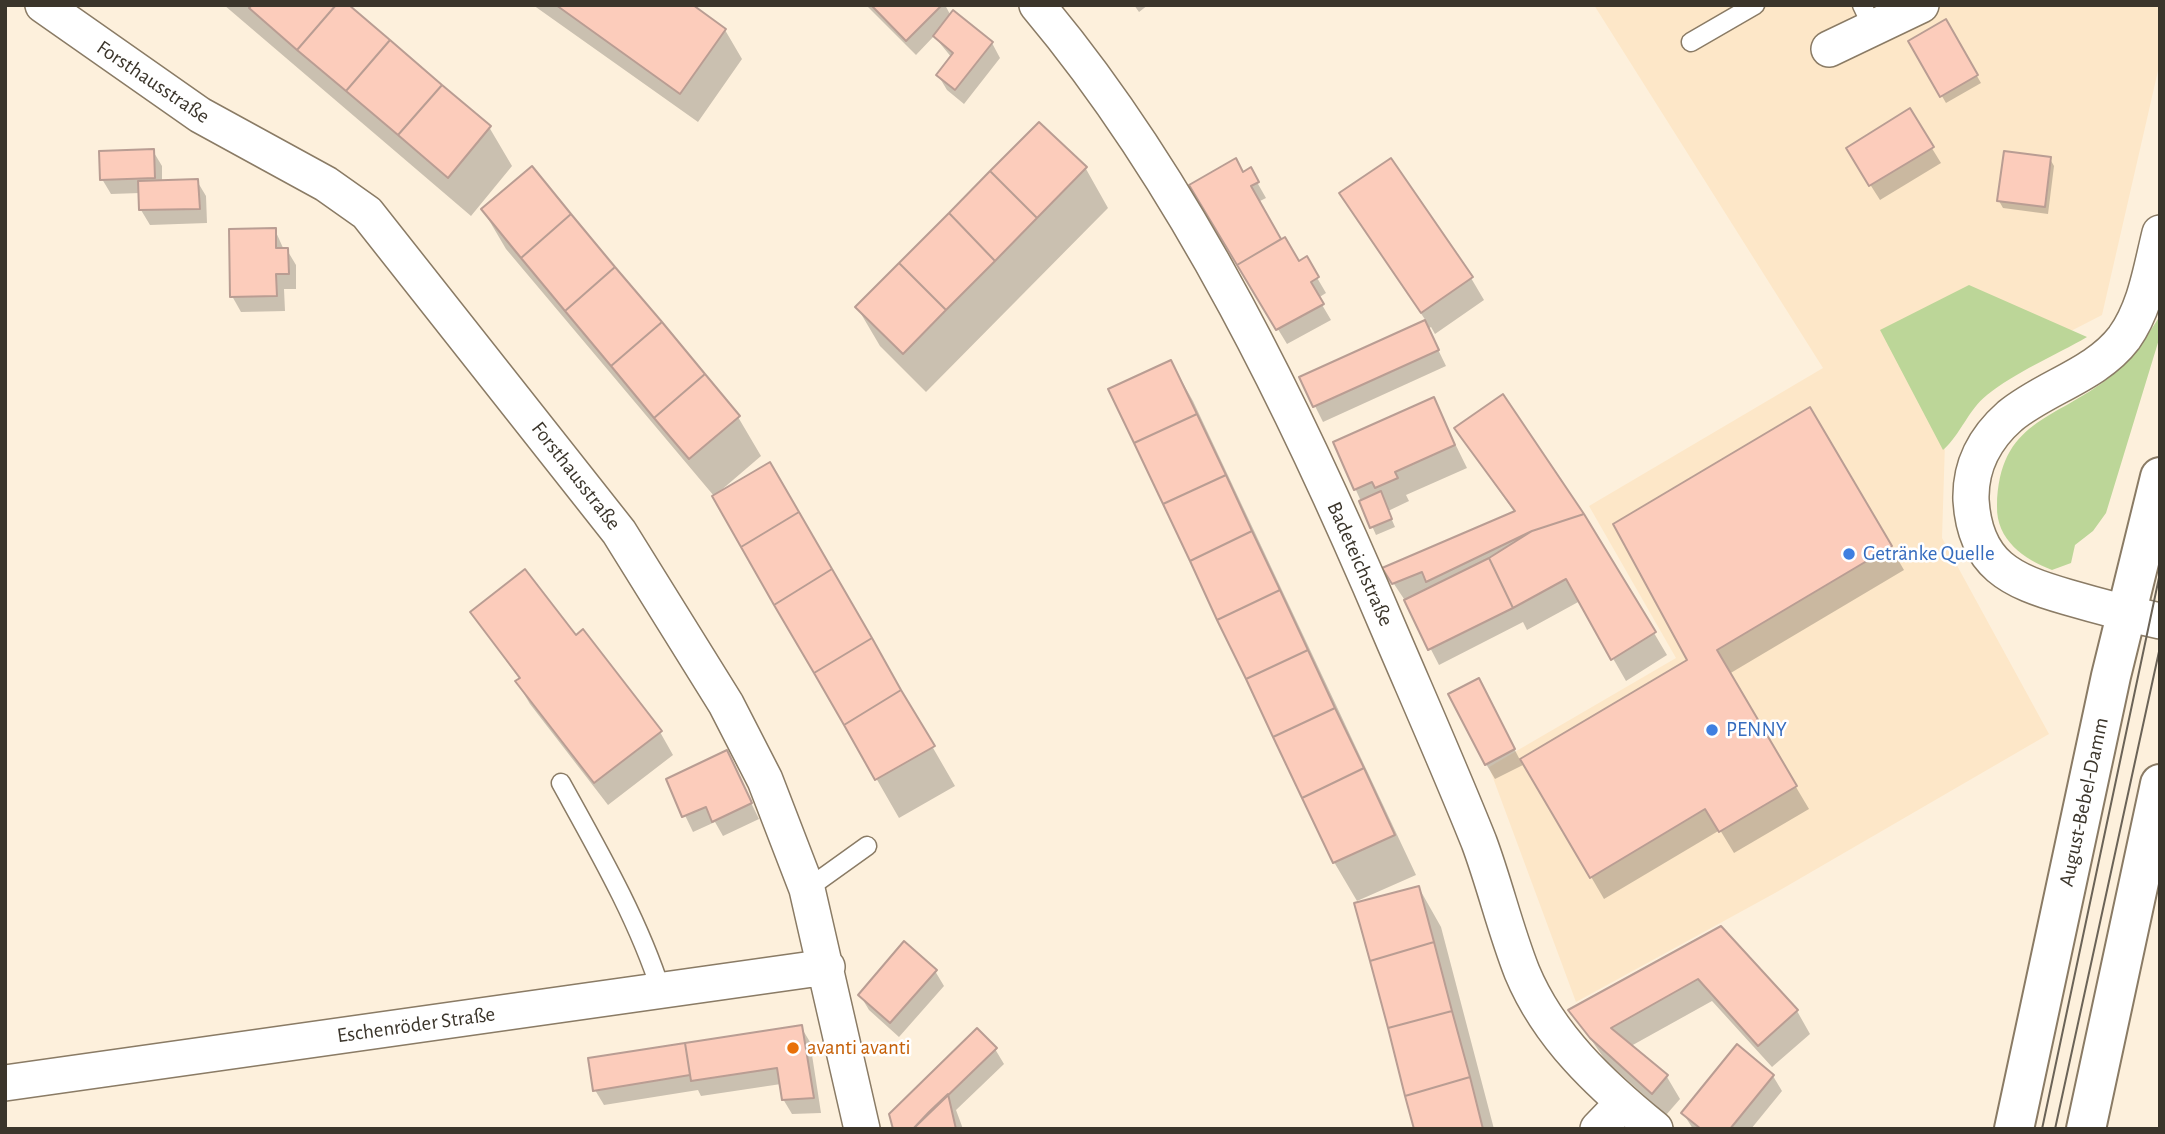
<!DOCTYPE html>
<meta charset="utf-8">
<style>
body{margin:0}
#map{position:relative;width:2165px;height:1134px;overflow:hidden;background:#fdf0dc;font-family:"Alegreya Sans",sans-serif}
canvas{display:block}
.frame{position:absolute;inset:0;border:7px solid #3b352b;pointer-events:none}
</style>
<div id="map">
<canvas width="2165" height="1134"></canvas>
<div class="frame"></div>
</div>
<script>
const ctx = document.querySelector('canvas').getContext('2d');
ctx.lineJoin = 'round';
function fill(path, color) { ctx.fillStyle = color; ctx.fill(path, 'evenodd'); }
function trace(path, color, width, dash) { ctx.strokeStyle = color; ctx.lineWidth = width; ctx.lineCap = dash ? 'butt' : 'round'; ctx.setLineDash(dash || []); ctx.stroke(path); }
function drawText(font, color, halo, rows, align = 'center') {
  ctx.font = font + ' "Alegreya Sans",sans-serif'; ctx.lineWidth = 5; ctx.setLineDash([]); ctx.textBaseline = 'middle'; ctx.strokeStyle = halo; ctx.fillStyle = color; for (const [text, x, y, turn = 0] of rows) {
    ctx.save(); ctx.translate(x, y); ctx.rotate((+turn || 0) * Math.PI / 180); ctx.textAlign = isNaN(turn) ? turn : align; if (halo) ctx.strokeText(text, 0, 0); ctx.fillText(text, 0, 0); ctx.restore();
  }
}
const built = new Path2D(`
 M1594 5H2160V62L2102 315 2001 367 1945 443 1942 538 2049 734 1775 893 1576 1002 1489 767 1676 658 1589 506 1823 368Z`);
const green = new Path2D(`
 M1969 285 2087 337C2056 355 2014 373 1987 395 1968 410 1961 434 1943 450L1880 330Z
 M2158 319 2160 336 2106 513 2093 531 2075 545 2071 563 2052 570C2024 559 1996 540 1997 506 1999 420 2054 421 2110 377 2130 362 2144 340 2158 319Z`);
const shadow = new Path2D(`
 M224 5H346L489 127 512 166 471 216Z
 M533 5H690L725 30 742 59 698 122Z
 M866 5H945L951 16 992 43 1000 58 964 104 947 90 938 75 952 58 934 36 916 55Z
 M1134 5H1148L1139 12Z
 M1945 21 1981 83 1946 103 1910 42Z
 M1909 111 1941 163 1880 200 1857 164Z
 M1039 124 1086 169 1108 208 926 392 880 346 857 307Z
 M153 151 162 166V182L197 181 206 196 207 223 150 225 141 210 140 193 111 194 102 179Z
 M2050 159 2054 166 2048 214 2003 208 1999 201Z
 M1250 170 1266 198 1258 202 1280 241 1298 263 1306 259 1326 293 1318 298 1331 320 1287 344 1191 186Z
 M1342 194 1471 278 1484 300 1435 334 1431 327 1428 329 1446 366 1323 422 1301 378 1426 321Z
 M483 210 738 417 761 456 719 492 769 464 955 786 899 818 714 496 506 249Z
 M275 230 284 250H287L296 265V289H284L285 311 241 312 232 296Z
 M1171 362 1193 401 1416 875 1357 901 1334 862Z
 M1433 399 1467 468 1406 495 1409 501 1388 511 1395 527 1376 535 1335 443Z
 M1810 409 1904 570 1729 674 1809 809 1734 853 1720 830 1604 899 1525 764 1495 779 1486 764 1487 696 1520 760 1690 660Z
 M1456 429 1654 633 1667 655 1626 681 1580 601 1527 630 1523 622 1439 665 1408 605 1384 569 1515 513Z
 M472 613 575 637 582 632 660 732 673 755 608 805 530 704 517 682 520 680Z
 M726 752 759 819 723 836 715 822 693 832 668 780Z
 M1419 888 1441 927 1494 1129H1416Z
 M1721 928 1797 1011 1810 1034 1772 1067 1712 1001 1631 1046 1667 1077 1680 1099 1666 1115 1606 1061 1571 1011Z
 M935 971 944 986 899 1037 869 1010 860 995Z
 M801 1027 810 1042 821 1113 792 1114 783 1099 781 1084 701 1096 698 1090 604 1105 595 1090 590 1059Z
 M995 1049 1004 1064 956 1110 963 1129H895Z
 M1773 1076 1782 1091 1751 1129H1693L1683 1113Z`);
const building = new Path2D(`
 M252 5H336L297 50 249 8Z
 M336 5H349L390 40 346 91 297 50Z
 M556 5H693L726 29 680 94Z
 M871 5H942L906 41Z
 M953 10 993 42 955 90 936 75 953 53 933 36Z
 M1946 19 1978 75 1940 97 1908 41Z
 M390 40 442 85 398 135 346 91Z
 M442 85 491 126 448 178 398 135Z
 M1910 108 1934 147 1869 186 1846 148Z
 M1039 122 1087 167 1037 218 990 171Z
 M154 149 155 178 100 180 99 151Z
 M2004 151 2051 157 2045 207 1997 201Z
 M1236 158 1243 172 1251 167 1259 182 1251 186 1281 239 1237 265 1189 185Z
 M1391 158 1473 277 1421 313 1339 193Z
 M532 166 571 214 521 258 481 209Z
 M990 171 1037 218 995 261 949 213Z
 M198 179 200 209 139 210 138 181Z
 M949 213 995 261 946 310 899 263Z
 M571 214 615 267 565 311 521 258Z
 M276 228V248H288L289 274H276L277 296 230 297 229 229Z
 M1285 237 1299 261 1307 256 1319 277 1311 282 1324 304 1276 330 1237 265Z
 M899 263 946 310 903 354 855 307Z
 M615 267 662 322 611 366 565 311Z
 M1425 320 1439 350 1313 407 1299 377Z
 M662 322 705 374 654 418 611 366Z
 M1171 360 1197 414 1134 443 1108 389Z
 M705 374 740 416 689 459 654 418Z
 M1503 394 1584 514 1532 531 1426 582 1422 572 1392 584 1382 568 1515 511 1454 428Z
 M1434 397 1455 445 1395 472 1398 478 1375 488 1372 482 1354 490 1333 442Z
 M1810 407 1892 546 1717 650 1797 786 1719 832 1705 809 1590 878 1520 759 1687 660 1613 524Z
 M1197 414 1226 475 1163 504 1134 443Z
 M770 462 799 512 741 547 712 496Z
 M1226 475 1252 531 1190 561 1163 504Z
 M1381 491 1392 519 1370 528 1359 501Z
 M799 512 832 569 774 605 741 547Z
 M1584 514 1656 632 1611 660 1566 579 1513 608 1489 558 1532 531Z
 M1252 531 1280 590 1217 620 1190 561Z
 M1489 558 1513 608 1428 650 1404 600Z
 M525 569 576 635 583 629 662 731 594 783 515 681 520 678 470 612Z
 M832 569 872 638 814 673 774 605Z
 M1280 590 1308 650 1246 679 1217 620Z
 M872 638 901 690 844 725 814 673Z
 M1308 650 1335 708 1273 737 1246 679Z
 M1479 678 1515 749 1485 765 1448 694Z
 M901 690 935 746 875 780 844 725Z
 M1335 708 1364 768 1302 798 1273 737Z
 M727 750 752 803 712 822 706 807 682 817 666 779Z
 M1364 768 1395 835 1333 863 1302 798Z
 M1419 886 1434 942 1370 961 1354 903Z
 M1721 926 1798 1010 1758 1046 1698 979 1611 1028 1668 1075 1652 1094 1590 1038 1568 1010Z
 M904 941 937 970 890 1023 858 995Z
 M1434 942 1452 1011 1388 1028 1370 961Z
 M1452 1011 1470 1077 1405 1096 1388 1028Z
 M802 1025 814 1098 782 1100 777 1068 691 1081 685 1043Z
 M977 1028 997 1048 913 1129H893L889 1114Z
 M685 1043 690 1075 593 1091 588 1058Z
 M1737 1044 1774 1075 1730 1129H1701L1681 1113Z
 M1470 1077 1483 1129H1414L1405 1096Z
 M948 1094 956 1129H913L929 1112Z`);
const service = new Path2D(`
 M1862 5 1873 28
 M1691 42 1755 5
 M561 783C598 850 638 919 661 991
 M807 889 867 846`);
const minor = new Path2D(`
 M43 5 200 115 326 184 367 213 619 532 726 704 765 780 807 889 862 1129
 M1037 5C1187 183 1300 419 1390 632 1420 702 1451 772 1479 842 1495 885 1505 929 1522 972 1549 1037 1601 1085 1655 1129
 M1829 49 1921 5
 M2160 233C2151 269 2146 307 2124 338 2096 375 2045 387 2010 416 1985 438 1970 466 1971 500 1975 565 2011 581 2067 597 2098 606 2128 614 2160 621
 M5 1083 827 967
 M1598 1129 1623 1103`);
const secondary = new Path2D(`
 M2014 1129 2111 676 2160 477
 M2086 1129 2160 784`);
const tram = new Path2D(`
 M2042 1129 2160 573
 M2055 1129 2160 647`);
const markers = [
 [1849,554,7,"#3f7fe0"],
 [1712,730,7,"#3f7fe0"],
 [793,1048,7,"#e8710a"]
];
const streetNames = [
 ["Forsthausstraße",153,82,34],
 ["Forsthausstraße",576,476,52],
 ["Badeteichstraße",1360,564,66],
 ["August-Bebel-Damm",2084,802,-78],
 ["Eschenröder Straße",416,1025,-8]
];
const shopNames = [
 ["Getränke Quelle",1863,554],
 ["PENNY",1726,730]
];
const foodNames = [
 ["avanti avanti",807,1048]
];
fill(built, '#fde7c8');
fill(green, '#bcd698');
fill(shadow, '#0003');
fill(building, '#fcccbb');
trace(building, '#b99d93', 2);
trace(service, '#8a7b65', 21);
trace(minor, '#8a7b65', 38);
trace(secondary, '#8a7b65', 42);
trace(service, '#fff', 18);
trace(minor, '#fff', 35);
trace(secondary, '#fff', 38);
trace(tram, '#6b6357', 2);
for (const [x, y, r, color] of markers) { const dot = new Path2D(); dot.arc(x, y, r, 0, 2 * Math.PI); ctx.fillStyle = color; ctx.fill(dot); trace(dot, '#fff', 2.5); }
drawText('21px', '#3b352b', '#fff', streetNames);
drawText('21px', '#366cbe', '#fff', shopNames, 'left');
drawText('21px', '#c56008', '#fff', foodNames, 'left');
</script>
